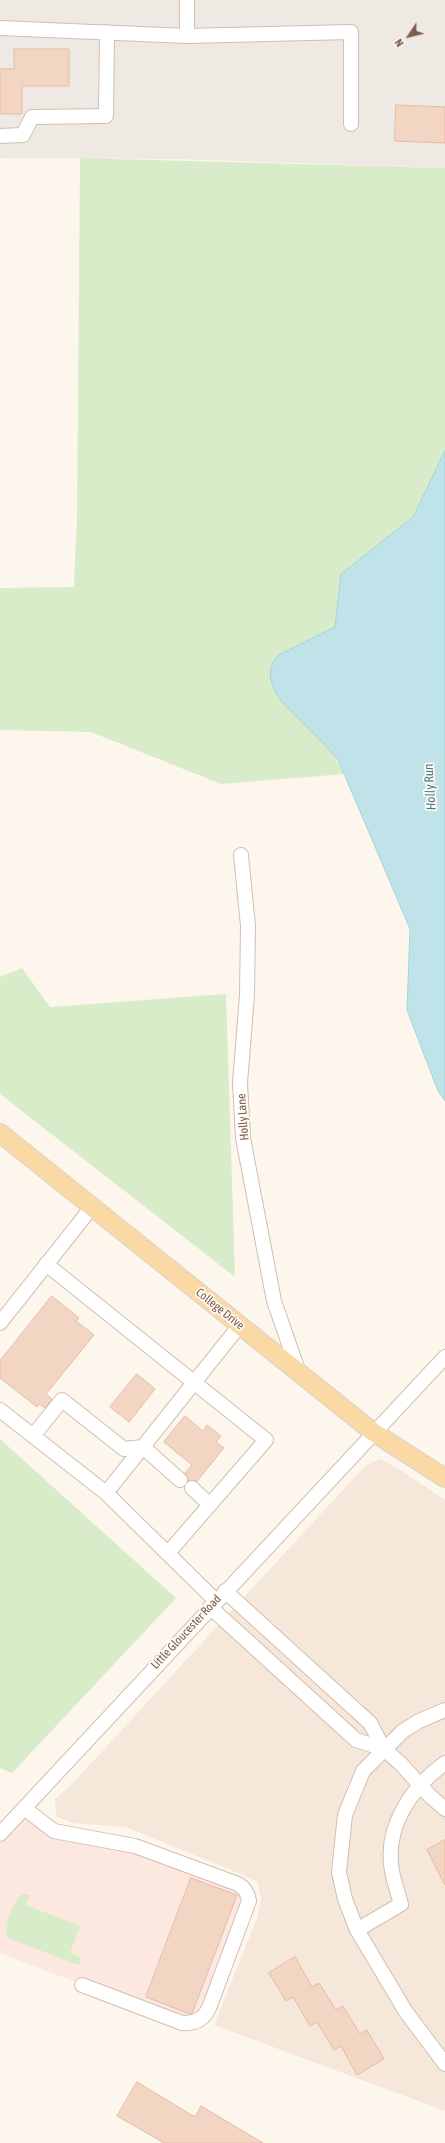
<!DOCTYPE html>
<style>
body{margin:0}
#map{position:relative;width:445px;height:2143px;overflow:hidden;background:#fdf6ec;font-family:"Asap Condensed",sans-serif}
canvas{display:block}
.north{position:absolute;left:389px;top:16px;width:40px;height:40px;-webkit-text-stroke:3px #fffaf3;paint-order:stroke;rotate:235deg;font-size:11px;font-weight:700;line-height:16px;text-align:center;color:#7a5c4d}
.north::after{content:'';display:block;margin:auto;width:14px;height:18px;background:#7a5c4d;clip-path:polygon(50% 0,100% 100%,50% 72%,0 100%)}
</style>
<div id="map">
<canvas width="445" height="2143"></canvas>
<div class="north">N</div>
</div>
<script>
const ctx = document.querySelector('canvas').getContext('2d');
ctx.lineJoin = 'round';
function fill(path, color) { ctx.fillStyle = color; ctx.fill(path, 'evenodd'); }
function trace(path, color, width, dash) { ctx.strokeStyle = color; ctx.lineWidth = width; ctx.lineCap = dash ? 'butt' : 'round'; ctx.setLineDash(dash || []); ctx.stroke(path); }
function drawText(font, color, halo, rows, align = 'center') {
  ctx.font = font + ' "Asap Condensed",sans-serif'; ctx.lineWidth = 3.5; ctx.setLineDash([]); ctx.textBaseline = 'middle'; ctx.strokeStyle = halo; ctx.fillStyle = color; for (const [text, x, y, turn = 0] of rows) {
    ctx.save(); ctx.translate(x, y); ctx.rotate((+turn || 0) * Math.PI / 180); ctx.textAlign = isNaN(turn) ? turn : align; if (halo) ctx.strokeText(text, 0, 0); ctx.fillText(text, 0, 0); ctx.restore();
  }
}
const residential = new Path2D(`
 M380 1459 396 1467 445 1500V2111L214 2025 257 1918 261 1898 257 1881 126 1827 72 1823 56 1816 55 1799 71 1785 365 1466Z`);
const commercial = new Path2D(`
 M24 1808 54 1831 135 1846 247 1893 209 2008 182 2023 0 1953V1834Z`);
const industrial = new Path2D(`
 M0 0H445V168L177 159 0 158Z`);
const green = new Path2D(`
 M80 158 445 168V451L413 517 341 574 335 627 274 660 345 774 221 784 91 732 0 730V588L74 587 77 517Z
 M22 968 50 1007 226 994 235 1277 0 1094V977Z
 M0 1439 176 1598 12 1773 0 1768Z
 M23 1894 30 1895 26 1905 80 1926 70 1953 80 1957V1964L78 1965 8 1938C2 1929 14 1898 23 1894Z`);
const water = new Path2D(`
 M445 451V1101L438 1091 407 1010 410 929 339 762 328 748 282 702C271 687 264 669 279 655L335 627 341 574 413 517Z`);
const building = new Path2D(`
 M14 49H69V86H22V114H0V69H14Z
 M396 105 445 107V143L395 141Z
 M52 1296 79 1318 76 1321 94 1335 46 1394 52 1399 45 1408 39 1404 37 1407 0 1378V1361Z
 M137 1374 155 1389 129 1422 110 1407Z
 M185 1416 203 1431 207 1425 221 1436 216 1442 224 1448 197 1481H188L185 1473 192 1465 164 1442Z
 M445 1840V1885L427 1850Z
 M191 1878 237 1895 192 2014H190L146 1997Z
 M295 1957 312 1987 319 1983 336 2010 343 2006 360 2034 367 2030 384 2059 357 2075 341 2046 334 2050 317 2022 310 2026 293 1997 286 2001 269 1973Z
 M137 2082 195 2117 201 2106 263 2143H164L117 2116Z`);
const minor = new Path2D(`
 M0 28 187 36V0
 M187 36 351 32V124
 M0 136 23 135 32 117 106 116 107 32
 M241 855 248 926 247 995 240 1083 243 1138 274 1301 299 1373
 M46 1264 266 1440 168 1553
 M0 1323 92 1207
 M0 1410 106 1493 216 1601
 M33 1436 62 1400 124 1449 143 1447 180 1480
 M192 1488 210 1505
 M106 1493 240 1325
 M225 1591 370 1723 384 1749 401 1764 429 1795 445 1809
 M210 1607 356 1740 384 1749
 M445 1710 419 1721 403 1731 363 1771 345 1815 339 1872 345 1899 357 1930 406 2012 445 2064
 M24 1808 54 1831 135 1846 238 1884C245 1888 248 1894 249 1901L209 2008C204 2019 195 2024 182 2023L82 1985
 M0 1834 445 1357
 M357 1930 401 1904C398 1893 394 1882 392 1871 384 1827 411 1788 445 1763`);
const major = new Path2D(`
 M0 1133 373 1432 445 1478`);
const streetNames = [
 ["Holly Lane",243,1117,-94],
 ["College Drive",220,1309,39],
 ["Little Gloucester Road",186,1632,-47]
];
const waterNames = [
 ["Holly Run",430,787,-94]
];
fill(residential, '#f5e8da');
fill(commercial, '#fde8e0');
fill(industrial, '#efe9e4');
fill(green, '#d8ecc9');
fill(water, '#bfe3e8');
trace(water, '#a5d3da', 1);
fill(building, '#f3d5c3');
trace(building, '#e6bba3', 1);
trace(minor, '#d1beb0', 16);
trace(major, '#dad1cd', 20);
trace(minor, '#fff', 14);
trace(major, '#fbd9a5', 18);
drawText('12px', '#7a5c4d', '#fffaf3', streetNames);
drawText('italic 13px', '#437c86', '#fffaf3', waterNames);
</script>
